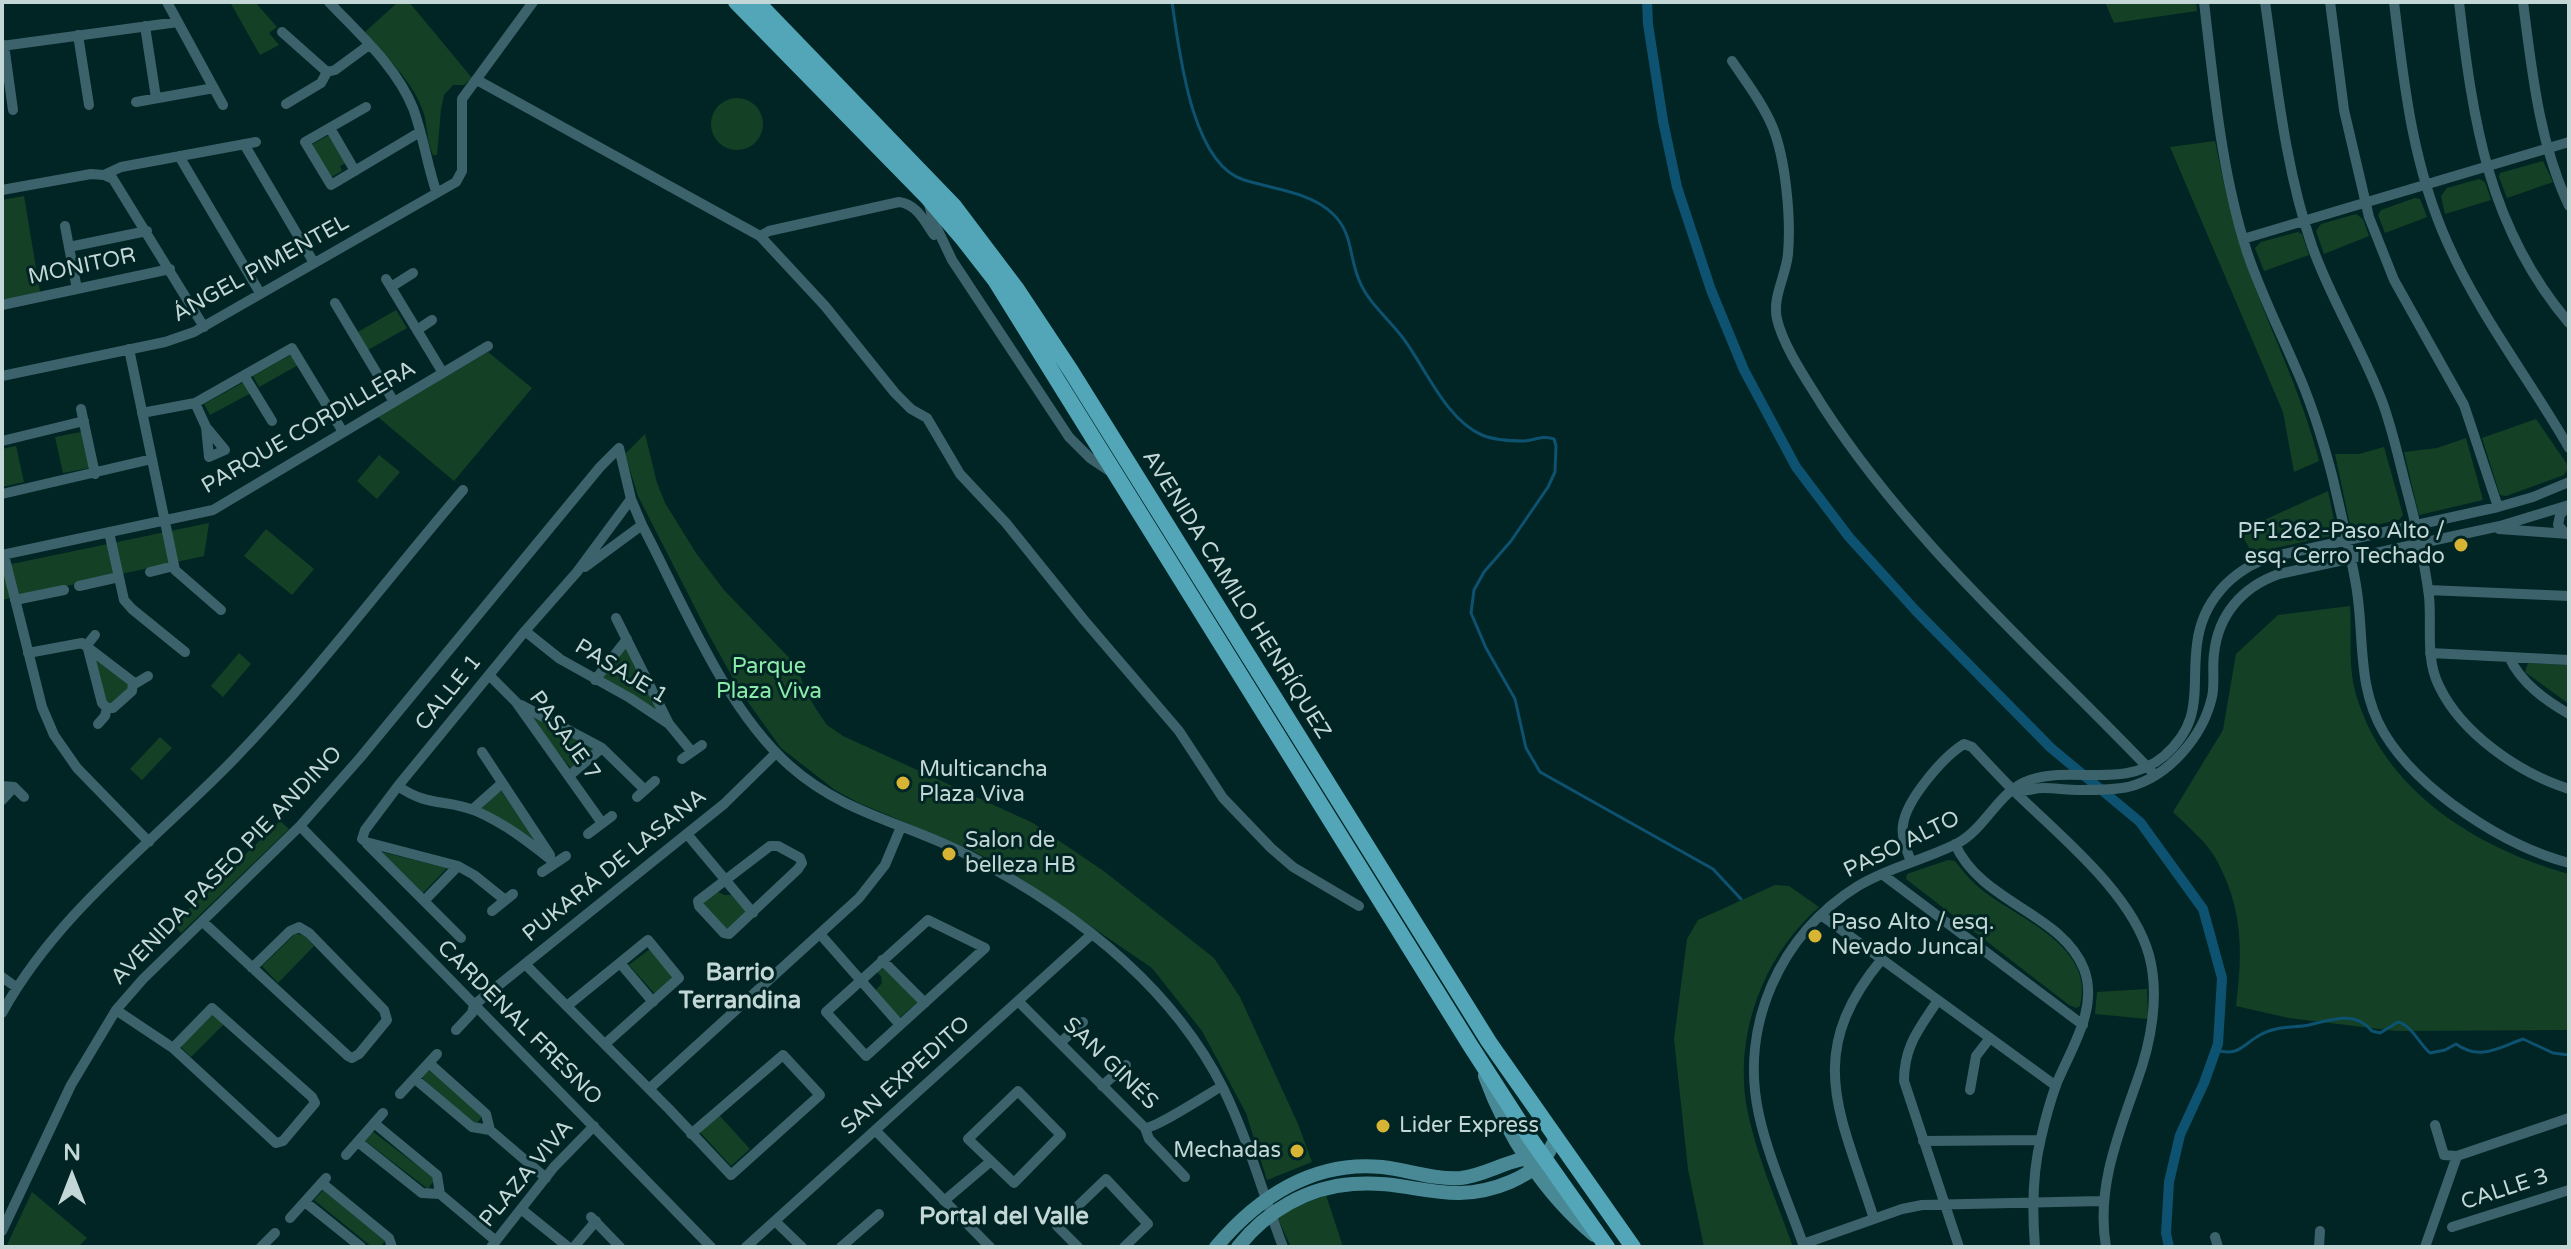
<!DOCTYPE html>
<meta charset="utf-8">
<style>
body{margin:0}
#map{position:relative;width:2571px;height:1249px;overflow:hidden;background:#002524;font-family:"Varela Round",sans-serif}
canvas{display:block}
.frame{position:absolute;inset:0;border:4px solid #c3d7d6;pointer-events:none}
.north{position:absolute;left:32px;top:1137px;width:80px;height:80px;-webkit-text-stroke:6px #002524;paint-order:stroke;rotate:0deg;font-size:22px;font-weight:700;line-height:32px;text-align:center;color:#c3d7d6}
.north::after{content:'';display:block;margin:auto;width:28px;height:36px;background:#c3d7d6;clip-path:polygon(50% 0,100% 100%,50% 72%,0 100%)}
</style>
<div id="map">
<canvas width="2571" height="1249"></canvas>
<div class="frame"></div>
<div class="north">N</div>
</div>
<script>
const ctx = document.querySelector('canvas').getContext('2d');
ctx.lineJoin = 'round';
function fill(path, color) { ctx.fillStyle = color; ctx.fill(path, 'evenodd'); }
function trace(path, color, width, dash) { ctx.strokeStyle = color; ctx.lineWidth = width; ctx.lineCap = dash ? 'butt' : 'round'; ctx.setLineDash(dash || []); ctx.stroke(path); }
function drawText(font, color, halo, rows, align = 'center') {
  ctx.font = font + ' "Varela Round",sans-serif'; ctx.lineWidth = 6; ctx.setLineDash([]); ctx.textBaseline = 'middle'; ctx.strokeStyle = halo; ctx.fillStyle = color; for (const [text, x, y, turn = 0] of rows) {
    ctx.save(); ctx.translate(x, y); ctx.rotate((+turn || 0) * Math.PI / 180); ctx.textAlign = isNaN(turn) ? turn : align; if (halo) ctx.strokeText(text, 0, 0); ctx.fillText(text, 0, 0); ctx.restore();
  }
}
const green = new Path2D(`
 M230 2H255L277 27 269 33 279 45 260 55Z
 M398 2H409L472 78 464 85H453L444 95 441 109 437 155H433C426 141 428 125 423 111 413 81 384 55 365 32Z
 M2105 2H2196L2197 11 2114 23Z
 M711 124a26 26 0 1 1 52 0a26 26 0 1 1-52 0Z
 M331 134 346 163 340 166 342 171 330 178 311 145Z
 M2215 141C2224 187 2235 233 2251 277 2274 339 2303 397 2319 461L2294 472 2283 412 2170 147Z
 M2543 161 2553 182 2507 198 2499 177 2500 173Z
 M2479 179 2485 182 2491 200 2445 214 2441 196 2447 188Z
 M24 196 40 292 2 301V200Z
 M2415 198 2420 199 2427 217 2385 233 2378 215 2381 210Z
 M2356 214 2363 219 2369 236 2324 254 2316 231 2321 224Z
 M2298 232 2302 234 2309 255 2264 271 2255 248 2261 242Z
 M396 310 407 328 366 351 356 333Z
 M488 352 532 388 454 481 378 417Z
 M294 353 300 364 259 387 253 376Z
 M244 382 251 393 210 415 204 404Z
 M2536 419 2569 467 2564 475 2506 496 2500 495 2482 438Z
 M81 432 89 468 63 473 55 437Z
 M645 434 657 483 665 503 696 553 724 590 797 666 805 690 816 709 827 725 843 736 1033 823 1105 872 1214 958 1240 997 1298 1124 1312 1162 1267 1180 1246 1113 1202 1031 1152 968 1007 869 971 850 859 803 835 790 781 748 740 691 709 635 638 496 625 454Z
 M2466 438 2483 500 2419 515 2404 452 2437 448Z
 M16 446 24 482 2 487V449Z
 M2384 447 2403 515 2399 520 2351 530 2335 454H2359Z
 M379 455 400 472 377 499 357 481Z
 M2328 491 2336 530 2335 535 2252 553 2240 531Z
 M209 523 204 556 2 600V566Z
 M266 529 314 569 292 595 244 556Z
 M2350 606C2352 633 2348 665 2355 691 2382 790 2476 848 2569 874V1030L2396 1031 2289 1018 2236 1006C2243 952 2243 908 2216 859 2207 842 2187 826 2173 812L2223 730 2236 654 2278 615Z
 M628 639 669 722 597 678Z
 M239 653 251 664 223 697 211 686Z
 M94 658 128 681V689L114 704 105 703Z
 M2528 663 2569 665V704L2525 672Z
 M526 712 594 750 573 771Z
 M160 737 172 748 142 780 130 769Z
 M500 789 545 851 481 809Z
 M280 821 289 829 181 933 173 924Z
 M382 852 447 868 423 893Z
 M1948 860 1955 861C1964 873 1974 884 1986 893 2022 920 2096 948 2080 1006L2076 1008 2069 1005 1906 879 1907 874Z
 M1775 885 1789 886 1819 907C1770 950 1741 1016 1744 1082 1745 1130 1777 1201 1793 1247H1704L1688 1169 1674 1039 1687 939 1698 920Z
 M715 890 724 895H731L747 912 725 931 700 903Z
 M296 933 305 936 314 946 278 983 262 966Z
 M650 949 674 977 655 994 629 965Z
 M883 968 918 1002 898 1019 874 992 882 983 881 976 877 972Z
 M2147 989 2148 1019 2095 1014 2097 992Z
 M212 1013 224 1024 191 1057 180 1046Z
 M429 1066 484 1115 475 1125 420 1076Z
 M718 1114 750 1149 731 1166 699 1131Z
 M372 1131 435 1179 428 1189 364 1140Z
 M323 1190 385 1241 380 1247H372L314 1200Z
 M32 1192 87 1238 78 1247H6Z
 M1326 1195 1343 1247H1291L1276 1215Z`);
const stream = new Path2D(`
 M1172 2C1179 49 1191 164 1244 180 1272 189 1311 192 1333 214 1353 233 1349 257 1359 280 1368 303 1389 319 1403 338 1425 367 1446 420 1482 435 1494 440 1512 441 1524 441 1535 440 1543 435 1554 439L1556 446 1555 472 1548 487 1511 541 1484 572 1474 590 1471 613 1486 648 1515 699 1526 748 1540 772 1713 869 1741 899
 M2216 1050C2239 1057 2243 1044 2260 1035 2275 1026 2293 1028 2309 1025 2331 1020 2355 1010 2372 1031L2380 1033 2398 1022C2411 1025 2419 1043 2430 1053L2445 1050 2456 1044C2480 1061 2498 1048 2523 1039L2553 1053 2569 1055`);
const canal = new Path2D(`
 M1647 2 1648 24 1663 121 1677 187 1711 290 1744 370 1796 467 1849 537 1916 611 2051 748 2140 822 2203 909 2222 978 2218 1044 2204 1083 2180 1135 2169 1182 2166 1233 2169 1247`);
const street = new Path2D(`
 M167 2 223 105
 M329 2C359 34 396 66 413 108 423 135 427 164 436 191
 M2204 2C2214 86 2221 171 2247 252 2260 291 2278 327 2294 364 2311 401 2323 440 2333 479 2341 514 2350 550 2356 585 2365 636 2356 686 2384 733 2419 791 2504 846 2569 863
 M2265 2C2277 84 2285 168 2312 246 2331 300 2362 348 2382 401 2392 428 2398 456 2405 483 2415 520 2424 558 2429 596 2432 626 2425 658 2439 686 2462 734 2519 773 2569 789
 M2330 2 2344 110 2369 217 2394 280 2464 405 2498 507
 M2394 2C2404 86 2413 167 2448 244 2480 316 2530 380 2569 448
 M2459 2C2473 122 2488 227 2569 323
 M2523 2C2532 72 2539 142 2569 206
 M145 26 156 98
 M282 32 327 72
 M78 35 89 105
 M4 45 13 110
 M2 46 178 22
 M1732 61C1747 83 1763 104 1773 128 1786 161 1791 219 1788 254 1786 276 1772 297 1777 319 1783 346 1808 382 1822 405 1914 547 2039 653 2154 774
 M477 80 760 236 825 306 895 393 911 409 927 418 960 474 1006 523 1084 620 1179 731 1223 798 1271 848 1293 867 1359 906
 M136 102 214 88
 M286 104 321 83 327 72 335 70 369 45
 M366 107 305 142 331 185 420 132
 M330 128 355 171
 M244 144 314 263
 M179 156 260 293
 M104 175 121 167 256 142
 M2 190 91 174 104 175 113 179 204 327
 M929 204 933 220 952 260 1069 437 1090 458 1111 472
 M65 226 77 289
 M760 236 769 231 899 202C917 204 925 222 934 235
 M2243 239 2569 142
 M69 247 147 231
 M386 279 443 373
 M391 287 413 273
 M335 303 394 402
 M2 305 170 269
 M417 330 432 320
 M129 349 175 570 221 610
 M2 376 165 342 194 332 456 182 462 171V99L533 2
 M245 377 272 421
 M195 403 206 427
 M81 409 95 474
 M142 413 195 403 292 348 343 432
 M206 427 225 450 209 457Z
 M2 441 84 421
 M619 448 631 499 642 525C683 603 724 707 790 766 844 814 906 823 968 855 1070 908 1170 983 1223 1088 1248 1139 1263 1194 1283 1247
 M2 494 152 459
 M2499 529 2569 534
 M109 532 124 600 132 609 185 652
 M2566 534 2558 525 2560 515 2568 506
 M2 555 213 510 488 346
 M4 555 42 707 54 735 77 768 149 842
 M585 567 642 525
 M150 572 174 566
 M79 586 119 577
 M2428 590 2569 596
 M15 600 64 590
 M616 618 669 724
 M525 631 560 659 630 698 669 724 692 752
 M87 645 95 635
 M28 653 82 643 133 682 132 691 113 708H107L102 703 87 645
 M2430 653 2569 660
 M2509 657C2521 683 2545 700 2569 714
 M489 675 516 702 602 823
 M595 680 627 639
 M133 685 148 676
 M521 705 602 748 645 790
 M98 724 105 716 107 708
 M482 752 550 855
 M682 759 702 745
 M569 776 602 748
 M2 786 14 787 24 797
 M398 786C427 807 447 799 476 811 506 824 530 843 555 863
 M2013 790C2025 793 2032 788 2043 788 2055 788 2067 790 2080 790 2096 790 2113 790 2128 787 2169 777 2203 736 2212 697 2215 683 2212 669 2214 654 2218 615 2242 587 2279 574L2500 526 2569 505
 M637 797 655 781
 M2 800 14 787
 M473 809 501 784
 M300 826 711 1247
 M588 834 612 816
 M687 834 753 913
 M366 842 362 839 365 830 398 786 525 631 577 572 631 499
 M366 842 458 866 474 875 505 900
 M367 844 461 938
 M1955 844C1981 903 2062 913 2084 969 2099 1009 2070 1050 2056 1085 2050 1102 2045 1120 2041 1138 2032 1174 2032 1210 2035 1247
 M770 846H778L800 858 802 863 798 869 729 934 724 933 699 906 698 901Z
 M1911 862C1907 850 1901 838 1903 825 1906 800 1943 757 1964 744L1972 747C1986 762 2000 777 2014 791 2059 835 2132 893 2149 955 2160 995 2151 1043 2137 1081 2118 1135 2096 1189 2106 1247
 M542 872 566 856
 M1882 874 2083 1025
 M425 900 458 866
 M492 911 513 894
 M1821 915 2056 1086
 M928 920 985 948 866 1056 826 1012Z
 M203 922 348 1056 352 1058 359 1054 387 1020 384 1010 309 933 299 927 290 931 252 968
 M820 934 900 1025
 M882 960 925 1003
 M620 963 653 1002
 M525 964 669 1109 731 1175 820 1095 783 1055 691 1134
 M2 977 16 987
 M1938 1000C1920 1028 1904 1045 1904 1081L1959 1247
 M1018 1001 1145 1128C1156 1128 1208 1094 1222 1086
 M567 1006 648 940 679 978 605 1044
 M116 1010 173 1048 276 1143 283 1141 315 1103 312 1097 212 1008 173 1048
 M2 1013C58 911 155 841 235 758 316 674 387 579 463 490
 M456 1030 472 1013 474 1005 724 804 776 753
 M1060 1043 1083 1022
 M429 1063 486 1114 490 1130
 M415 1079 472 1127 490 1130
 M1102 1086 1126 1065
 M649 1089 859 898 885 865 901 827
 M1970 1090 1976 1056 1990 1038
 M1018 1091 1061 1135 1014 1183 968 1139Z
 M400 1094 437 1054
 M374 1123 437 1175 440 1194
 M2435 1125 2444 1155 2457 1156
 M1145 1128 1149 1139 1185 1177
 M490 1130 546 1178
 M875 1130 990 1247
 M1923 1141 2040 1140
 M358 1142 422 1193 440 1194
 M346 1155 383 1113
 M322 1183 389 1238 392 1247
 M440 1194 496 1241
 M944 1201 991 1161
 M305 1202 361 1247
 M521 1209 568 1247
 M591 1217 620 1247
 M290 1218 326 1178
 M1874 1219C1841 1114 1802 1055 1882 959
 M775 1221 802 1247
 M2452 1227 2569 1190
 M2 1231 71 1085 116 1010 143 979 300 826 360 758 600 467 619 448
 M2215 1237 2218 1247
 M1803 1244 1902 1209 1922 1205 2102 1201
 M261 1247 275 1233
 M491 1247 554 1167 594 1126
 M574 1247 596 1221
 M746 1247 1092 934
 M841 1247 879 1214
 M1078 1247 1057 1226 1106 1179 1148 1224 1124 1247
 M1804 1247C1790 1206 1768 1157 1759 1115 1739 1026 1780 934 1858 886 1889 867 1925 860 1958 843 1986 828 1999 790 2030 780 2075 765 2124 790 2164 756 2205 720 2191 689 2197 644 2202 602 2231 570 2271 557L2498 507 2533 497 2569 482
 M2319 1247 2320 1231
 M2425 1247 2457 1156 2569 1118`);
const secondary = new Path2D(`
 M1485 1076C1507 1136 1545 1194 1594 1235
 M1216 1247C1258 1197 1314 1160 1382 1167 1409 1170 1434 1180 1461 1178 1490 1175 1516 1153 1545 1159
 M1238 1247C1266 1211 1308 1187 1353 1184 1412 1179 1449 1208 1510 1182 1533 1172 1547 1161 1556 1137`);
const primary = new Path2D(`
 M736 2 928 198 963 239 995 280 1470 1045 1530 1138 1607 1247
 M757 2 954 206 1016 288 1071 371 1489 1042 1633 1247`);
const markers = [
 [2461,545,8,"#d7b434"],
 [903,783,8,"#d7b434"],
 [949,854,8,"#d7b434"],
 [1815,936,8,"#d7b434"],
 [1383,1126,8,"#d7b434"],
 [1297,1151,8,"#d7b434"]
];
const streetNames = [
 ["MONITOR",82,267,-12],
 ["ÁNGEL PIMENTEL",261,269,-29],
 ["PARQUE CORDILLERA",309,428,-30],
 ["AVENIDA CAMILO HENRÍQUEZ",1236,595,58],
 ["PASAJE 1",621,672,31],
 ["CALLE 1",449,693,-51],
 ["PASAJE 7",564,736,54],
 ["PASO ALTO",1902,845,-26],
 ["AVENIDA PASEO PIE ANDINO",227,866,-46],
 ["PUKARÁ DE LASANA",615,866,-39],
 ["CARDENAL FRESNO",519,1023,45],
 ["SAN GINÉS",1110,1064,44],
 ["SAN EXPEDITO",906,1076,-42],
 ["PLAZA VIVA",527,1174,-50],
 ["CALLE 3",2505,1190,-18]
];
const poiNames = [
 ["PF1262-Paso Alto /",2445,532,"right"],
 ["esq. Cerro Techado",2445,557,"right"],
 ["Multicancha",919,770],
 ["Plaza Viva",919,795],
 ["Salon de",965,841],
 ["belleza HB",965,866],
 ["Paso Alto / esq.",1831,923],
 ["Nevado Juncal",1831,948],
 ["Lider Express",1399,1126],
 ["Mechadas",1281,1151,"right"]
];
const parkNames = [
 ["Parque",769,667],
 ["Plaza Viva",769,692]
];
const neighbourhoodNames = [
 ["Barrio",740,974],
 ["Terrandina",740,1002],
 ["Portal del Valle",1004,1218]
];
fill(green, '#144126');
trace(stream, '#0d5270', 3);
trace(canal, '#0d5270', 10);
trace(street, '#3c626b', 10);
trace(secondary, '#498996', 14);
trace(primary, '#52a6b8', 16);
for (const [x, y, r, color] of markers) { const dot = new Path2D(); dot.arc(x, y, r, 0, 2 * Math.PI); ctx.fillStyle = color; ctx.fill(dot); trace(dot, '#002524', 3); }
drawText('22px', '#c3d7d6', '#002524', streetNames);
drawText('22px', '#c3d7d6', '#002524', poiNames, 'left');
drawText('22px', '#8becaa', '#002524', parkNames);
drawText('bold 24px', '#c3d7d6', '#002524', neighbourhoodNames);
</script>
